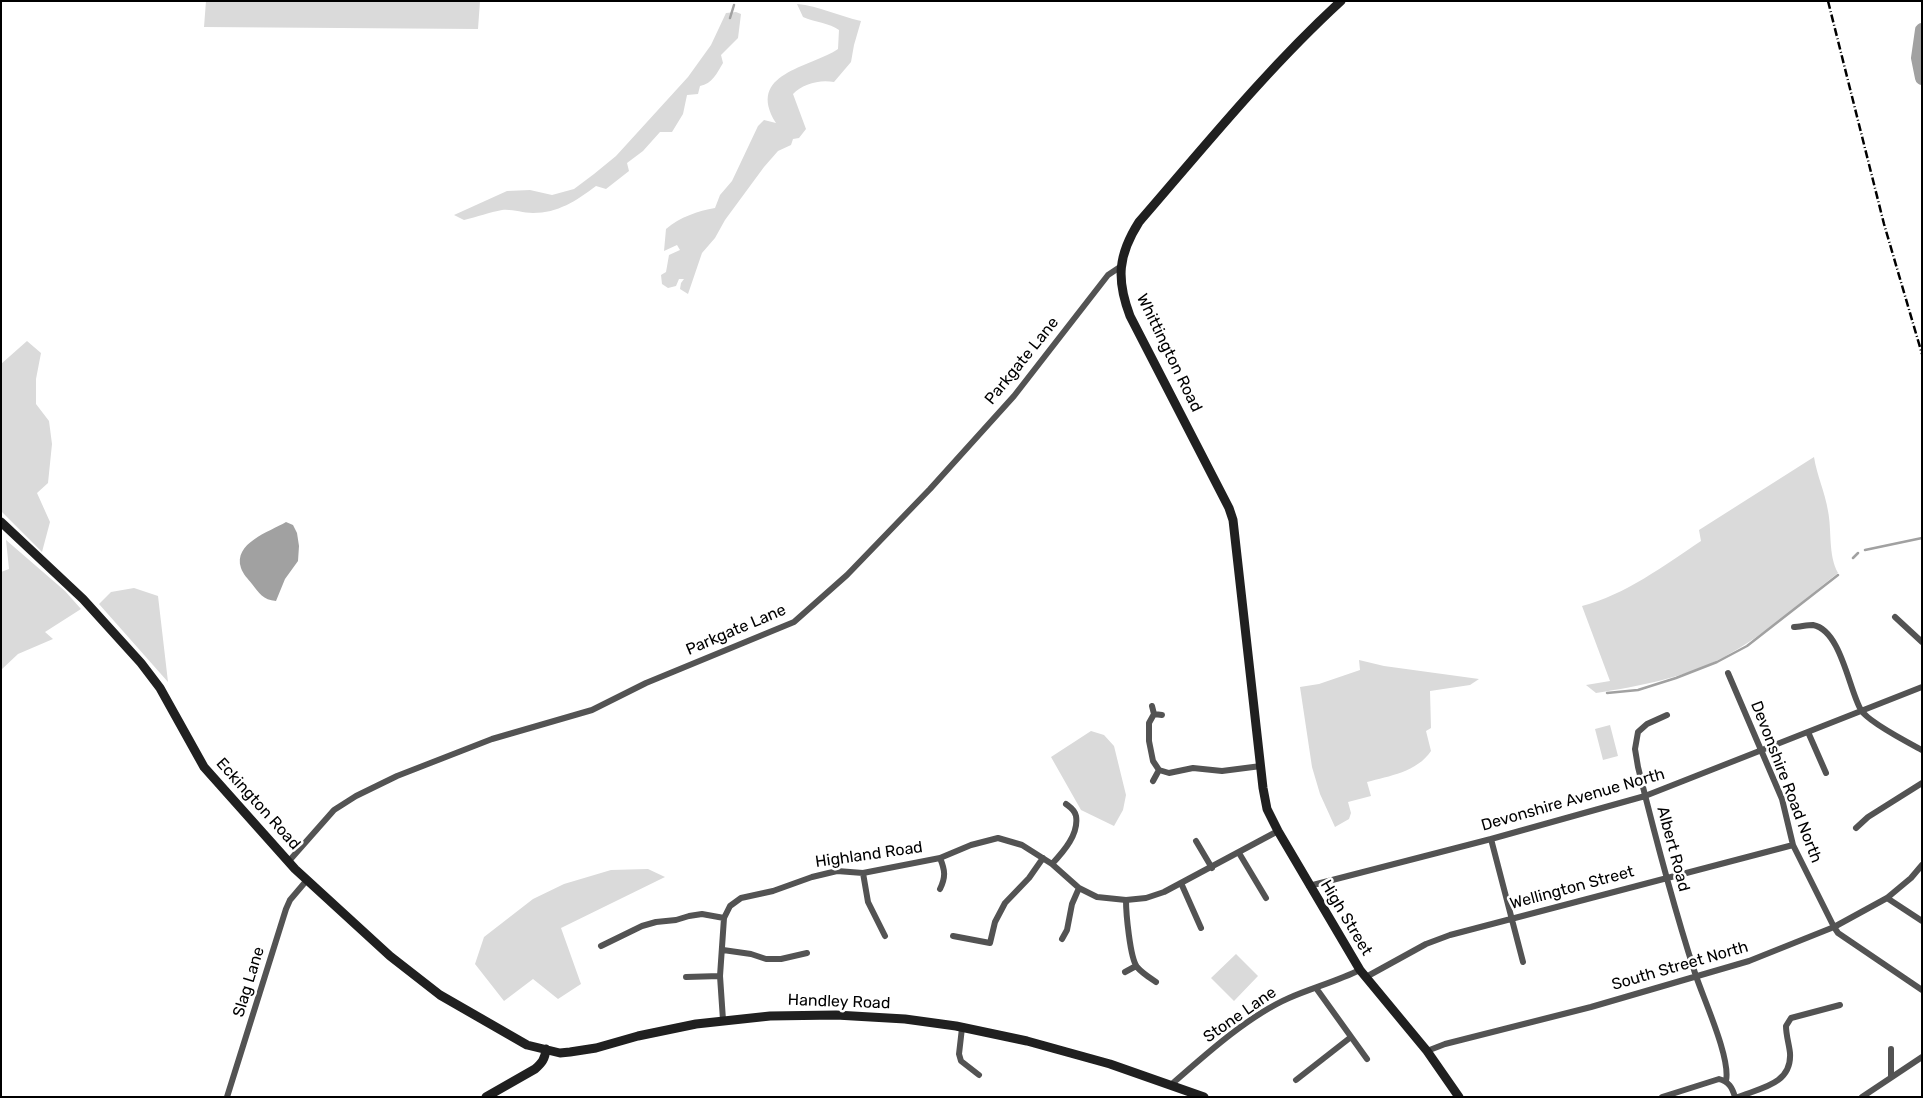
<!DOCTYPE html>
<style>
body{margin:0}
#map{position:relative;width:1923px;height:1098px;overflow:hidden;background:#fff;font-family:Rubik,sans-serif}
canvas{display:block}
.frame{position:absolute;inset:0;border:2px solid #000;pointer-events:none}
</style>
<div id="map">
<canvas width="1923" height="1098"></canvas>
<div class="frame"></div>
</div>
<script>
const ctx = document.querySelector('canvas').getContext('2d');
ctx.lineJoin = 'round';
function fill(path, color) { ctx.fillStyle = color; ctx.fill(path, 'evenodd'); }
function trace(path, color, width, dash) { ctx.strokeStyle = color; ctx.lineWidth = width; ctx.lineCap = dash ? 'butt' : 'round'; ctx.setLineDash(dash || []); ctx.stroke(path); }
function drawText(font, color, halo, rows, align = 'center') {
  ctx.font = font + ' Rubik,sans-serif'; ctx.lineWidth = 5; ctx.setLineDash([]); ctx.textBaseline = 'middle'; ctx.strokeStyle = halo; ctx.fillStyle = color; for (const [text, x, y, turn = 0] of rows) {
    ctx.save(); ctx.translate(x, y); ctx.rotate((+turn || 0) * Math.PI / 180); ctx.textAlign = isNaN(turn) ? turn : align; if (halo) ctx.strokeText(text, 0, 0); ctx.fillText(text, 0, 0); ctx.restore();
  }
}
const green = new Path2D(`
 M206 1H480L478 29 204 27Z
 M797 4C819 6 839 16 861 21L854 45 851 62 834 82C820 79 802 84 793 94L806 129 799 138 793 139 791 145 778 151 764 167 725 220 715 238 702 253 688 294 680 289 681 283 684 279H679L676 286 668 288 662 284 661 275 666 272 669 255 680 250 677 245 664 251 666 229C680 217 698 211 715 208L720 195 732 181 758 126 764 120 776 123C745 73 810 68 838 49L839 30C830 23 814 22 803 17Z
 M736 12 741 14 738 38 721 55 723 63C717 73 712 84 700 86L698 94 687 95 683 114 672 132H660L643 151 627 163 629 171 606 189 596 186C576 201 558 213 533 213 522 213 513 209 502 210 490 212 477 217 464 220L454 215 507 191 530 190 552 195 574 189 594 174 616 156 688 77 711 45 726 13Z
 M27 341 41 353 36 379V404L49 421 52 444 48 483 37 493 50 522 42 552 1 511V364Z
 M1814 457C1817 476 1825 492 1828 511 1832 531 1828 555 1838 573 1801 602 1765 635 1724 657 1685 678 1639 686 1596 693L1586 685 1610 681 1582 606C1625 595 1665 565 1701 541L1699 530Z
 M6 540 65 591 81 609 45 632 53 639 18 654 1 670V572L9 569Z
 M134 588 158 596 168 682 99 604 111 592Z
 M1359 660 1384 666 1479 679 1470 685 1430 691 1431 728 1426 731 1431 751C1417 772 1389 776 1367 782L1371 796 1348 802 1351 813 1349 819 1335 827 1320 794 1312 767 1300 687 1319 684 1360 670Z
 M1610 725 1618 756 1603 760 1595 729Z
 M1091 731 1104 735 1114 746 1126 795 1123 810 1114 826 1081 810 1051 757Z
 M648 869 665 877 561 928 581 984 558 999 533 979 504 1001 475 964 484 937 533 899 564 884 611 870Z
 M1236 954 1258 976 1234 1001 1211 978Z`);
const water = new Path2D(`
 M286 522 293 525 297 533 299 546 298 561 285 579 276 601C263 600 259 593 252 584 248 579 243 574 241 568 233 543 269 532 286 522Z`);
const stream = new Path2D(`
 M730 18 734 5
 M1865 550 1922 538
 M1853 558 1858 553
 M1607 693 1638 690 1676 678 1717 662 1747 646 1838 575`);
const river = new Path2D(`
 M1922 30 1918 58 1922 78`);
const street = new Path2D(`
 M1895 617 1922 642
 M1794 627C1799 627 1807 625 1813 625 1841 630 1849 690 1861 710 1868 722 1909 743 1922 750
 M1728 673 1782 799 1793 845 1834 927 1838 933 1922 990
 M1152 706 1154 714 1162 715
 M1154 714 1149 723V741L1153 761 1159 770 1169 773 1193 768 1222 771 1261 766
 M1667 715 1647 724 1638 732 1635 749 1638 767C1655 836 1673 905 1695 973 1703 998 1731 1058 1726 1081
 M1808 732 1826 773
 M1153 781 1159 770
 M1856 828 1868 817 1922 783
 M1491 839 1523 962
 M1196 841 1212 868
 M1239 853 1266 898
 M289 861 334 810 356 796 397 776 492 739 592 710 646 683 794 622 847 575 930 489 1014 396 1108 275 1120 267
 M1052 864C1064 851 1079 834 1076 816 1075 810 1070 807 1066 804
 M863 873 868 902 885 936
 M1181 883 1201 928
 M1309 886 1491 839 1645 796 1922 687
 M940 889C946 877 945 870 940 858
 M1887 898 1922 921
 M1126 900C1126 913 1130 958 1137 967 1142 973 1150 978 1156 982
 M953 936 990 943 995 922 1005 903 1029 878 1043 858
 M1062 939 1067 930 1072 904 1079 888
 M601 946 642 926 656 922 676 920 689 916 702 914 724 918
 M723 950 751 954 766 959H781L807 953
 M1125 972 1136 966
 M686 977 720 976
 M1366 977 1426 944 1450 935 1793 845
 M1316 988 1367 1059
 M723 1020 720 976 724 918 730 906 741 898 773 891 812 877 837 871 863 873 940 858 971 845 998 838 1022 845 1052 864 1079 888 1097 897 1126 900 1146 898 1164 892 1278 831
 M962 1028 959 1054 961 1061 979 1075
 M1891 1049V1077
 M1427 1051 1445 1044 1591 1007 1749 961 1834 927 1887 898 1911 878 1922 865
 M1296 1080 1351 1037
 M1172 1084C1205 1055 1248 1016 1289 998 1312 988 1337 981 1360 970
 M227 1097 286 909 290 900 307 880
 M1662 1097 1719 1079C1729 1082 1732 1087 1735 1097
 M1738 1097C1761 1088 1792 1084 1790 1053 1789 1044 1786 1035 1786 1026L1791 1018 1840 1005
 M1862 1097 1922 1057`);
const secondary = new Path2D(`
 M1341 1C1267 69 1204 147 1139 222 1118 255 1116 279 1130 316L1229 508 1233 520 1263 788 1267 809 1278 831 1360 970 1427 1051 1459 1097
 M1 522 83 599 141 663 160 688 204 767 295 869 390 956 440 995 527 1045 560 1053 570 1052 596 1048 638 1036 696 1024 770 1016 836 1015 905 1019 956 1026 1027 1041 1110 1064 1204 1097
 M486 1097 535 1069C542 1063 545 1059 546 1049`);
const rail = new Path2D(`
 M1828 1 1884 224 1922 354`);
const streetNames = [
 ["Whittington Road",1169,353,64],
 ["Parkgate Lane",1022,361,-51],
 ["Parkgate Lane",736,630,-23],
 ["Devonshire Road North",1786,782,69],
 ["Devonshire Avenue North",1573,800,-16],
 ["Eckington Road",258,804,48],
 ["Albert Road",1673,849,75],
 ["Highland Road",869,855,-8],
 ["Wellington Street",1572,888,-15],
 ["High Street",1346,918,59],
 ["South Street North",1680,966,-16],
 ["Slag Lane",249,982,-73],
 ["Handley Road",839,1002,2],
 ["Stone Lane",1240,1015,-35]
];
fill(green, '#dadada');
fill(water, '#a1a1a1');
trace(stream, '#a1a1a1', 2.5);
trace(river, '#a1a1a1', 14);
trace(street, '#535353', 6);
trace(secondary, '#202020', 9);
trace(rail, '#000', 2.5, [8, 2.5, 1, 2.5]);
drawText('16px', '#000', '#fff', streetNames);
</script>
